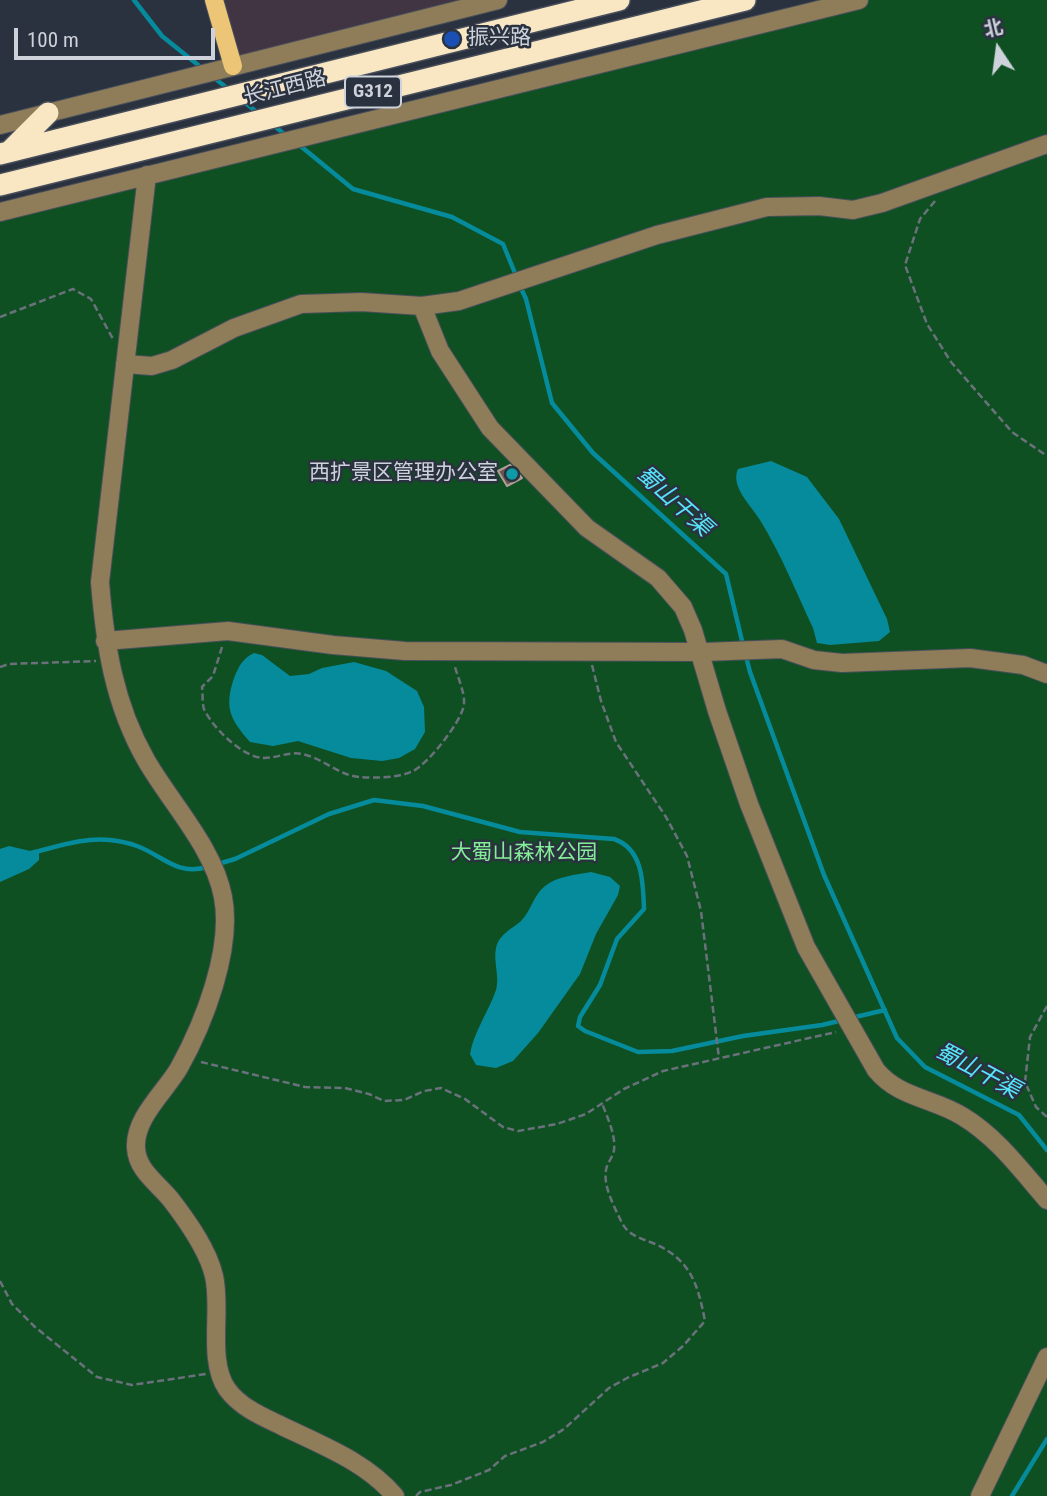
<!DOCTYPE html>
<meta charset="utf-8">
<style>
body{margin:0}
#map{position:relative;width:1047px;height:1496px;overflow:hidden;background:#2b323f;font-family:"Roboto Condensed","Noto Sans SC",sans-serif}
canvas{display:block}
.north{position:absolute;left:963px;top:14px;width:70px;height:70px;-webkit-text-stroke:5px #2b323f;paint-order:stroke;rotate:347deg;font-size:19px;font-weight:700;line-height:28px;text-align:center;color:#cdd2db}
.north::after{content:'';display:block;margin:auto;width:24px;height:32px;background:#cdd2db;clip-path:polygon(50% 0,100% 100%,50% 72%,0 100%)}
.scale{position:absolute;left:14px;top:28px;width:201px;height:32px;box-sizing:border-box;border:4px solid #cdd2db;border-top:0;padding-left:9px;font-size:21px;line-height:24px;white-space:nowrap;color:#cdd2db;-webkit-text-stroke:5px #2b323f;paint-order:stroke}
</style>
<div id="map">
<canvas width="1047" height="1496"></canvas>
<div class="north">北</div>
<div class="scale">100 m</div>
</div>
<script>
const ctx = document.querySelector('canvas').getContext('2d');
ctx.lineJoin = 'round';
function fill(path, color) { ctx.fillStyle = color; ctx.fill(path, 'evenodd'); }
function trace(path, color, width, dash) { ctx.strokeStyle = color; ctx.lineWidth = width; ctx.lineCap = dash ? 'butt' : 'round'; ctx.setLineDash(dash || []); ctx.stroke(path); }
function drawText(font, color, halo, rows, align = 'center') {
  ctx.font = font + ' "Roboto Condensed","Noto Sans SC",sans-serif'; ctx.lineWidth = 5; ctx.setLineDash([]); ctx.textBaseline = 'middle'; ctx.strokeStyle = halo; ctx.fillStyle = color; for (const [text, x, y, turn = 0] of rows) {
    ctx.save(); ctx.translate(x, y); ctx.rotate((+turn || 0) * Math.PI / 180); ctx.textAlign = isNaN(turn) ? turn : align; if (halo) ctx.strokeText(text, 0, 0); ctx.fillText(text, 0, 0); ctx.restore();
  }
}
const commercial = new Path2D(`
 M214 0H498L233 66Z`);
const green = new Path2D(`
 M859 0H1047V1496H0V212Z`);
const water = new Path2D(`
 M771 461 807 477 839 519 887 619 890 632 879 641 830 645 817 643 813 628C796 592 781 554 760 520 751 505 730 487 738 469Z
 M254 653 262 655 290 676 309 674 322 668 354 662 386 671 417 691 424 707 425 732 415 749 399 758 382 761 351 758 298 741 273 746 250 742C230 719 224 708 234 678 239 666 242 659 254 653Z
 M9 846 39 853V860L29 869 0 882V849Z
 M591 872 610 877 620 886 618 895 596 934 580 974 538 1033 513 1061 496 1068 476 1065 470 1054C474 1031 488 1013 496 990 500 977 493 961 496 948 499 934 512 929 521 921 531 911 534 894 545 886 557 876 576 875 591 872Z`);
const stream = new Path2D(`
 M134 0 162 36 203 69
 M213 77 231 91
 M243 101 258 113
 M273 125 288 137
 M298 144 353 189 452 217 503 244 517 278
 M520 286 526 299 552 403 593 453 726 574 743 645
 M745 653 750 672 824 875 897 1038 925 1067 1019 1115 1047 1150
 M31 853C56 847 84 837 110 840 119 841 129 843 137 846 162 855 176 876 207 867
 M218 864 235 859 329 814 374 800 423 806 520 832 614 839C643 849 643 882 644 909L617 939 600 985 580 1017 578 1026 585 1031 638 1052 672 1051 743 1036 822 1025 843 1020
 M851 1018 885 1010
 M1012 1496 1047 1439`);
const building = new Path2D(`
 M510 465 522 478 507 486 498 471Z`);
const path = new Path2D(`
 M935 201 920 219 905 265 927 324 951 362 1012 432 1047 456
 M0 317 73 289 91 299 113 339
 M222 647 213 676 202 687C203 694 202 703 204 709 212 727 243 758 264 758 279 758 290 750 306 755 325 760 340 776 360 777 375 778 399 778 413 771 427 765 463 720 464 704 465 693 458 678 455 667
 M592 665 601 701 616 742 666 817 687 856 701 911 719 1058
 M0 667 9 664 96 661
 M1047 1006 1030 1037 1025 1082 1036 1107 1047 1117
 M201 1062 305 1087 345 1088 369 1094 384 1101 404 1100 424 1091 441 1088 465 1099 503 1127 518 1131 557 1124 586 1114 624 1089 663 1071 836 1032
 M0 1281 12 1304 35 1327 97 1377 132 1385 206 1374
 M416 1496 420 1492 451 1485 489 1470 505 1456 543 1442 564 1429 609 1388 627 1378 663 1363 683 1346 705 1321C698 1285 691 1260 655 1244 641 1238 628 1236 621 1221 614 1206 603 1186 606 1170 607 1163 613 1157 614 1150 616 1135 607 1117 602 1103`);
const minor = new Path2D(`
 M0 125 498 0
 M147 175 100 582C105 645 114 704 146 760 170 802 214 848 223 897 233 949 204 1023 179 1068 165 1092 134 1118 136 1148 137 1171 159 1184 172 1201 188 1222 208 1250 214 1276 222 1310 207 1360 227 1389 240 1407 261 1416 280 1425 321 1445 365 1461 395 1496
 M0 212 859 0
 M422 306 440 351 490 428 587 528 658 578 683 607 693 630 717 711 749 804 806 947 876 1070C899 1098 933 1098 962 1116 997 1137 1021 1170 1047 1200
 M125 364 152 366 172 360 234 328 301 304 361 302 422 306 459 301 657 235 767 207 819 206 853 210 882 203 1047 144
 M105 641 228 631 333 645 405 651 704 652 782 649 814 660 842 663 970 658 1023 665 1047 674
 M980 1496 1047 1357`);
const major = new Path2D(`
 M214 0 233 66`);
const highway = new Path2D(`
 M10 151 48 113
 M0 154 619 0
 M0 185 745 0`);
const markers = [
 [452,39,9,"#1a4fb4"],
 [512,474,7,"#0f9aa8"]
];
const shields = [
 [373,92,56]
];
const shieldNames = [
 ["G312",373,92]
];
const poiNames = [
 ["振兴路",468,39],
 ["西扩景区管理办公室",498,474,"right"]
];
const streetNames = [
 ["长江西路",285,89,-14]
];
const parkNames = [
 ["大蜀山森林公园",524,854]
];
const waterNames = [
 ["蜀山干渠",673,502,42],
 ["蜀山干渠",977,1072,28]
];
fill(commercial, '#413543');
fill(green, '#0e5022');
fill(water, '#068b9c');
trace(stream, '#068b9c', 4.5);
fill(building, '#675550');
trace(building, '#b29d98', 2);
trace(minor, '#484f5b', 20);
trace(major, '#484f5b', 20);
trace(highway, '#484f5b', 24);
trace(path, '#6b717c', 2.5, [7, 3.5]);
trace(minor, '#8f7c58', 18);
trace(major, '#ecc577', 18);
trace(highway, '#f9e7c4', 21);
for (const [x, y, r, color] of markers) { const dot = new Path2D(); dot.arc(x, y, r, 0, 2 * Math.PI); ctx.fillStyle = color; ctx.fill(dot); trace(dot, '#2b323f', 2.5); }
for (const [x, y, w] of shields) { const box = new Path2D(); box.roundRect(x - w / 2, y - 15.5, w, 31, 5); ctx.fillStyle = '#2b323f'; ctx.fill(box); trace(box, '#cdd2db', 2); }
drawText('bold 19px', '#cdd2db', null, shieldNames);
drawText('21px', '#cdd2db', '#2b323f', poiNames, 'left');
drawText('21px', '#cdd2db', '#2b323f', streetNames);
drawText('21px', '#83ed97', '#2b323f', parkNames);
drawText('italic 23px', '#57e5fd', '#2b323f', waterNames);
</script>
